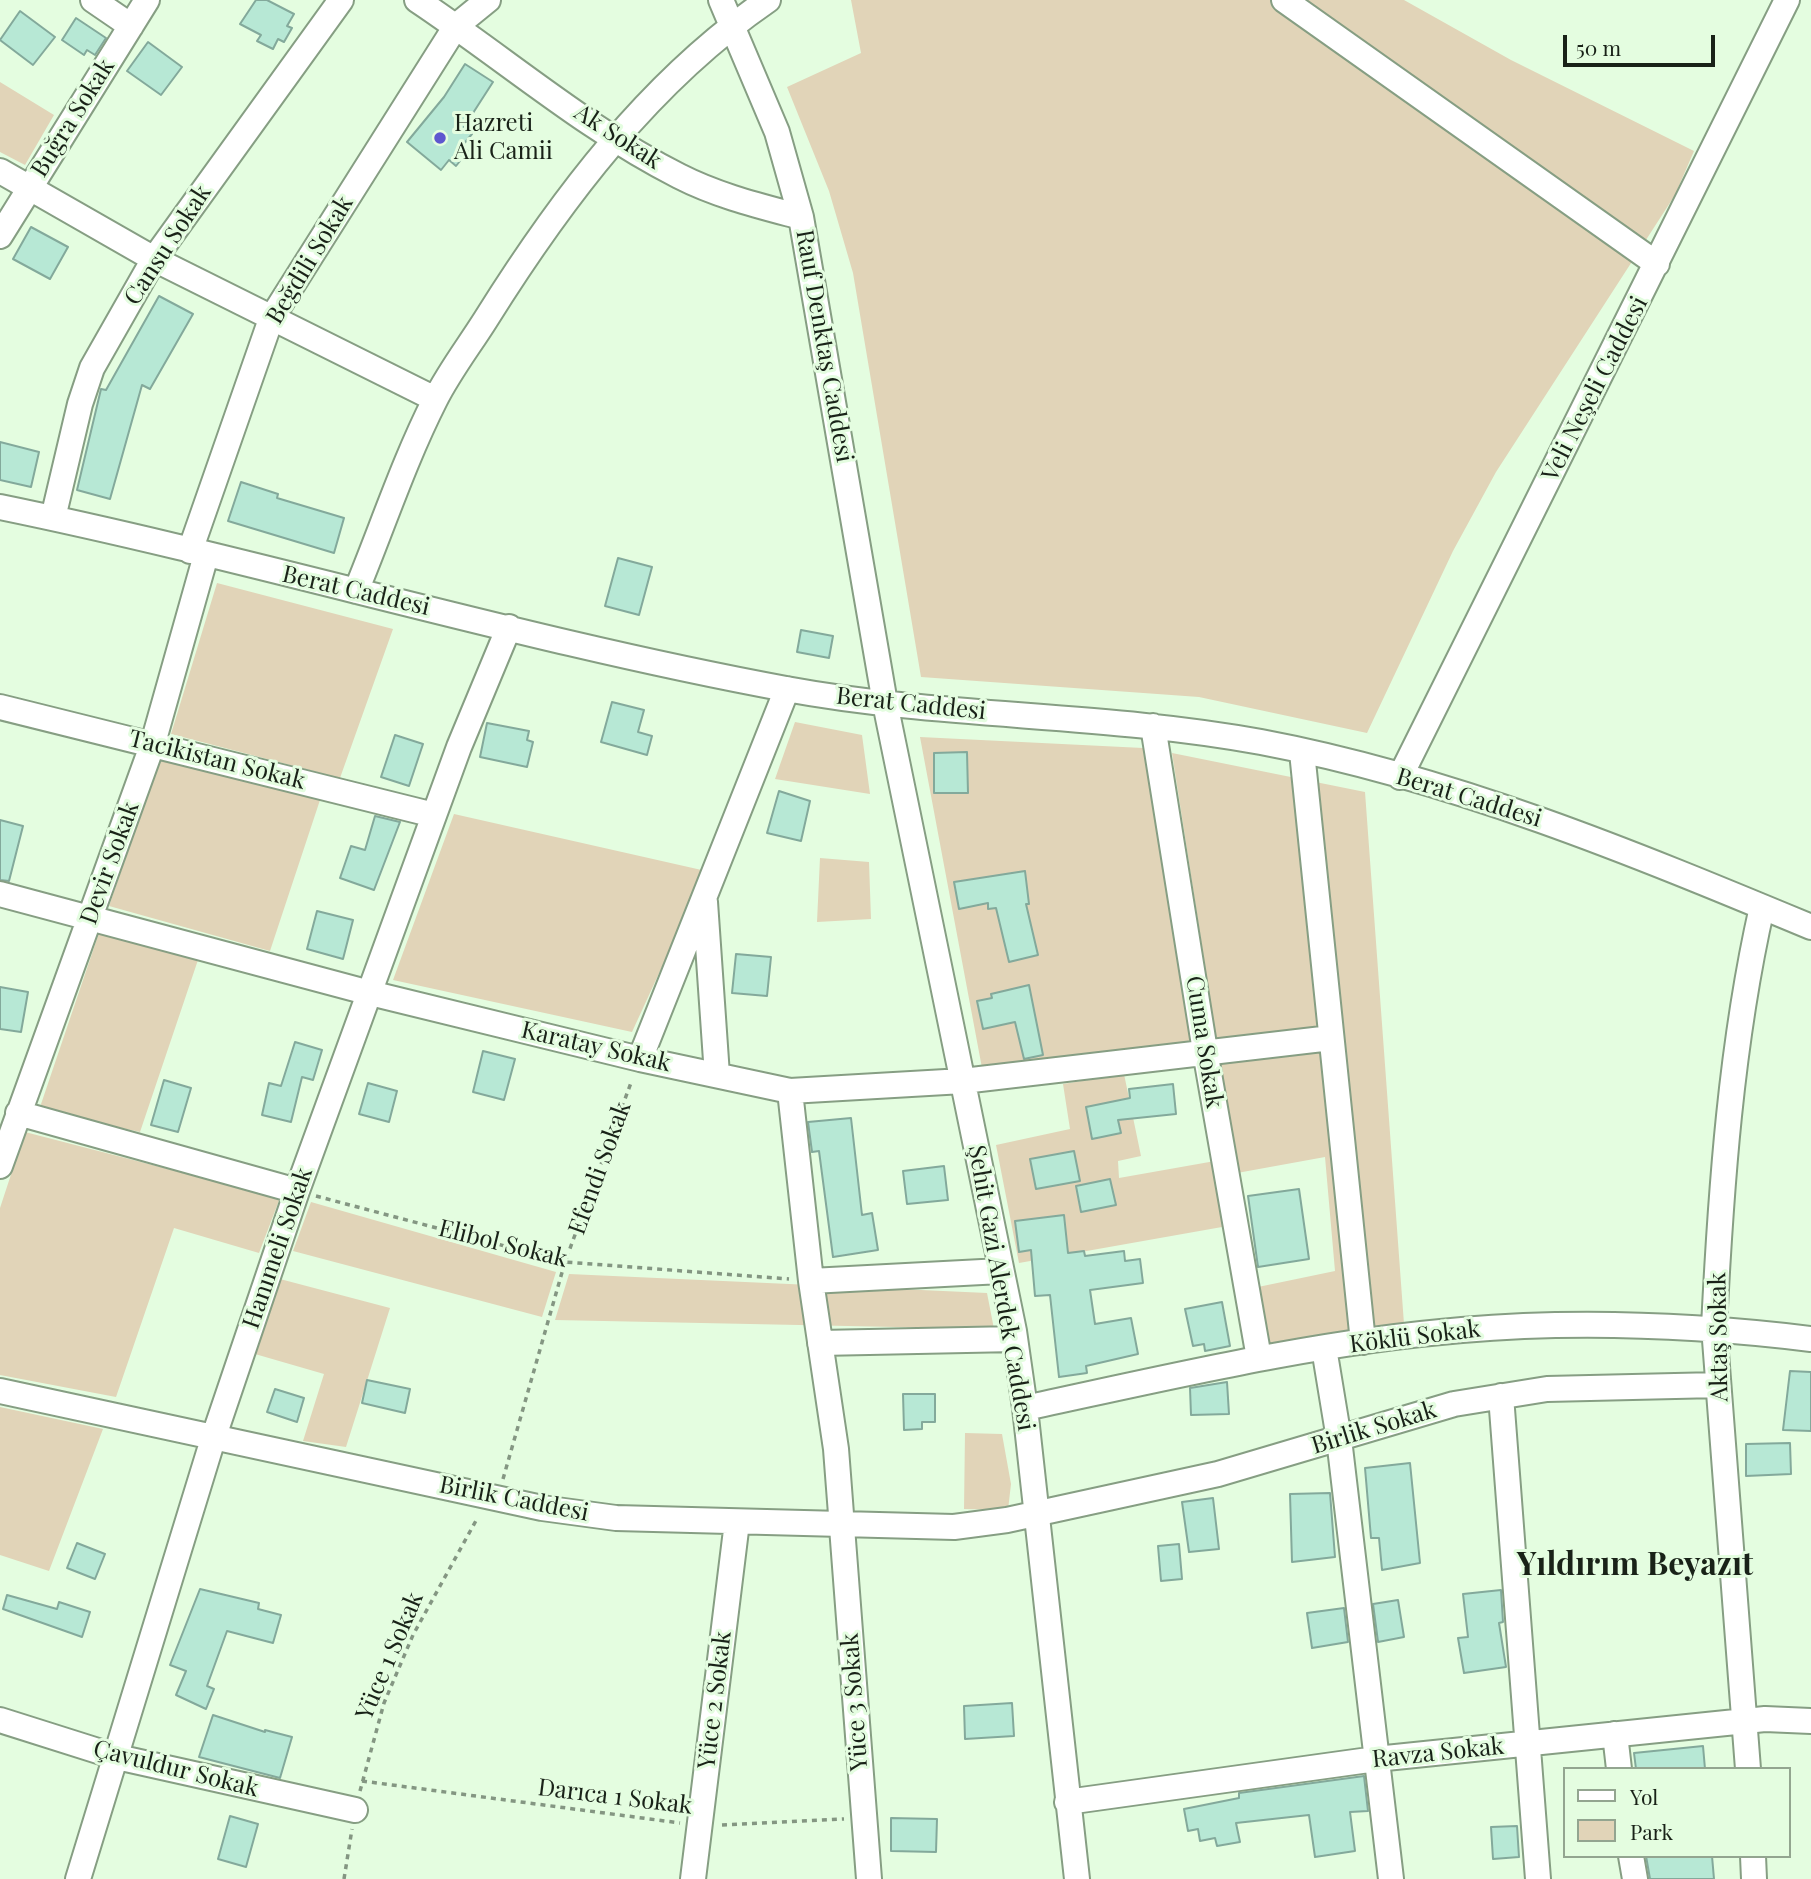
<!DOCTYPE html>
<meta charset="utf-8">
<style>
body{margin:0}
#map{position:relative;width:1811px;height:1879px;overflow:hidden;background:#e4fde0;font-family:"Playfair Display",serif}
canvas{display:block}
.legend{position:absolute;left:1563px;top:1767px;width:228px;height:91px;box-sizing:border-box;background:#e4fde0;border:2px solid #93a590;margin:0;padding:9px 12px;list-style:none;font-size:21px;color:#192218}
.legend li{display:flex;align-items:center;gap:14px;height:35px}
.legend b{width:35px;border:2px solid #93a590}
.scale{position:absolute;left:1563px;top:35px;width:152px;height:32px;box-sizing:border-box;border:4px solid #192218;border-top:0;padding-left:9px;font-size:21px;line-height:24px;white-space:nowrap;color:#192218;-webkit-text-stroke:5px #e4fde0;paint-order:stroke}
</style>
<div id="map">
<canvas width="1811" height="1879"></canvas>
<ul class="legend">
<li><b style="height:9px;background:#fff"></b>Yol</li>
<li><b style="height:19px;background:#e1d4b8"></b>Park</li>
</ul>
<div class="scale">50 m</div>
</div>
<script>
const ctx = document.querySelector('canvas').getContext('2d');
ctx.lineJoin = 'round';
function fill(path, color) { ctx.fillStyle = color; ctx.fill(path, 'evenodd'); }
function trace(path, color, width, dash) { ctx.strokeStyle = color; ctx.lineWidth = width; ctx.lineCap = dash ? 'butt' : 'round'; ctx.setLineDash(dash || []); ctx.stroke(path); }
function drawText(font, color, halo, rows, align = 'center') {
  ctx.font = font + ' "Playfair Display",serif'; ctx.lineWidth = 6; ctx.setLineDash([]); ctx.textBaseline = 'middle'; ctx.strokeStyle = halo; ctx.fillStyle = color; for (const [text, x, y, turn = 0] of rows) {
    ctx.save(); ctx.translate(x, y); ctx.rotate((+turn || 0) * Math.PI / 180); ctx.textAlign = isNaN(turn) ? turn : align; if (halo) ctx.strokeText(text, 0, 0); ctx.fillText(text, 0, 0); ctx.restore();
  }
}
const green = new Path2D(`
 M851 0H1404L1511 60 1694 151 1675 195 1496 472 1453 551 1367 733 1199 697 921 677 853 273 829 191 787 87 861 53Z
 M0 82 54 115 25 165 0 152Z
 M217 583 393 629 340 778 171 734Z
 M795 722 862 735 870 794 775 779Z
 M920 737 1143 748 1194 1046 982 1068Z
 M1172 753 1365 792 1404 1324 1270 1345 1258 1287 1335 1271 1325 1157 1237 1173Z
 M160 758 320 800 270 951 109 906Z
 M454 814 706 871 632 1032 393 980Z
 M820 858 869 862 871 919 817 922Z
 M101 927 199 957 140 1132 39 1110Z
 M1124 1074 1141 1156 1118 1161 1119 1178 1215 1161 1222 1227 1019 1263 996 1145 1070 1129 1063 1084Z
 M25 1132 280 1198 259 1253 174 1228 116 1397 0 1375V1208Z
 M311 1202 556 1272 542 1317 293 1251Z
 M569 1274 987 1293 994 1329 555 1320Z
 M280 1279 390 1308 346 1447 303 1441 324 1374 255 1354Z
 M0 1407 103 1429 49 1571 0 1555Z
 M965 1433 1002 1434 1011 1484 1008 1510 964 1509Z`);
const building = new Path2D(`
 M256 0H267L294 14 287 26 292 28 284 42 278 39 273 49 257 41 261 35 240 24Z
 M20 11 55 37 33 65 0 40Z
 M76 18 106 38 95 55 87 50 84 55 62 40Z
 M148 42 182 67 161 95 127 71Z
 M465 64 493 82 464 127 472 134 462 146 468 151 456 166 449 160 441 170 407 142 444 97Z
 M31 227 68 247 50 279 13 259Z
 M159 296 193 314 150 389 142 385 110 499 77 490 101 389 106 390Z
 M0 442 39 452 31 487 0 480Z
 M241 482 278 494 277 498 344 518 334 553 228 521Z
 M618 558 652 567 639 615 605 606Z
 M801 630 833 636 829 658 797 652Z
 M612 702 644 710 638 732 652 736 647 755 601 742Z
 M487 723 529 731 527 740 533 742 527 767 480 757Z
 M395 735 423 744 409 786 381 777Z
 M967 752 968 793H934V753Z
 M779 791 810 801 801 841 767 833Z
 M375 816 400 822 374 890 340 878 351 846 365 850Z
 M0 820 23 826 9 881 0 880Z
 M1025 871 1029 904H1026L1038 955 1009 962 996 908 988 909V903L959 909 954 882Z
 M317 911 353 920 343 959 307 949Z
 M736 954 771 957 767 996 732 993Z
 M1029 985 1043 1055 1024 1059 1015 1022 983 1029 977 1001 992 998 991 994Z
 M0 987 28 992 21 1032 0 1029Z
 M295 1042 322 1050 313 1080 302 1077 291 1122 262 1115 269 1083 281 1086Z
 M483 1051 515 1059 504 1100 473 1092Z
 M164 1080 191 1088 178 1132 151 1125Z
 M368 1083 397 1091 389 1122 359 1114Z
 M1173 1084 1176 1114 1118 1120 1121 1133 1092 1139 1086 1107 1130 1098 1129 1089Z
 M851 1118 862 1215 872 1213 878 1250 833 1257 819 1151 812 1152 808 1122Z
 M1074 1151 1080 1181 1036 1189 1030 1159Z
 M944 1166 948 1200 907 1204 903 1171Z
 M1110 1179 1116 1205 1081 1212 1076 1186Z
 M1299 1189 1309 1259 1258 1267 1248 1196Z
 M1064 1215 1068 1253 1084 1251 1085 1256 1124 1251 1125 1261 1140 1259 1143 1283 1090 1290 1095 1324 1131 1318 1138 1354 1086 1366 1087 1373 1059 1377 1050 1295 1035 1296 1031 1250 1019 1252 1015 1221Z
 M1222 1302 1230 1346 1205 1351 1204 1344 1193 1346 1185 1309Z
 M1790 1371 1811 1372V1431L1783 1430Z
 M367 1380 410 1389 405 1413 362 1403Z
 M1227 1382 1229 1414 1191 1415 1190 1388Z
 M275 1389 304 1398 297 1422 267 1412Z
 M903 1394H935V1422H922V1429L904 1430Z
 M1790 1443 1791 1474 1746 1476V1444Z
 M1410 1463 1420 1563 1382 1570 1379 1538H1371L1365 1468Z
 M1330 1493 1335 1557 1292 1562 1290 1494Z
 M1213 1498 1219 1549 1189 1552 1182 1502Z
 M77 1543 105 1554 95 1579 67 1568Z
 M1179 1544 1182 1579 1161 1581 1158 1546Z
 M200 1589 259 1603 258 1609 281 1615 273 1643 227 1631 207 1686 214 1689 206 1709 176 1695 186 1671 170 1665Z
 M1501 1590 1503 1622 1499 1623 1506 1667 1464 1673 1458 1638 1468 1637 1463 1594Z
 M7 1595 57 1609 59 1602 90 1612 82 1637 3 1609Z
 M1398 1600 1404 1637 1378 1642 1373 1604Z
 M1344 1608 1348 1642 1312 1648 1307 1613Z
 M1012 1703 1014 1736 965 1739 964 1706Z
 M213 1715 265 1732V1730L292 1737 280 1778 199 1757Z
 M1703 1746 1705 1769H1636L1634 1753Z
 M1364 1776 1368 1811 1350 1812 1355 1851 1315 1857 1309 1815 1236 1823 1240 1842 1217 1846 1215 1838 1200 1841 1198 1829 1188 1831 1184 1809 1239 1798V1793Z
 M230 1816 258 1824 246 1867 218 1859Z
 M891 1818 937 1819 936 1852 891 1851Z
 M1517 1826 1519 1857 1493 1859 1491 1827Z
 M1646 1856H1712L1714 1879H1650Z`);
const path = new Path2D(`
 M316 1196 565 1262 789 1279
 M503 1479 565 1262 632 1080
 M362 1781 680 1823
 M360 1791 384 1703 413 1635 478 1517
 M722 1825 844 1819
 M344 1879 352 1829`);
const minor = new Path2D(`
 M93 0 131 26
 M417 0C504 58 586 129 679 176 718 196 760 206 801 217
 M721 0 777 132 801 217 885 703 1014 1331 1025 1408 1077 1879
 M1284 0 1657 264
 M0 171 154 259 435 399
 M0 236 147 0
 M0 507C263 561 521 640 786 689 943 718 1104 713 1261 742 1452 778 1633 853 1811 927
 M53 518 80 404 92 368 154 259 341 0
 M190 551 271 319 456 26 488 0
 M356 591C382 528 404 461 435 400 449 372 469 346 486 319 561 199 650 81 768 0
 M0 707 434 815
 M1153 726 1205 1051 1259 1358
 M1302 752 1363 1342
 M1400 777 1787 0
 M0 894 370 993 640 1059 790 1091 963 1081 1331 1038
 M705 902 717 1075
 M640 1059 787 689
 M790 1091 811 1281 836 1449 869 1879
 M18 1113 297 1191
 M0 1166 153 743 206 555
 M811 1281 1001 1271
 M820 1343 1015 1339
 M1324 1348 1339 1439 1391 1879
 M0 1391 542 1508 616 1518 954 1527 1007 1520 1218 1474 1454 1404 1547 1389 1718 1385
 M1501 1396 1538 1879
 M1025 1408C1170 1377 1315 1342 1462 1330 1578 1320 1696 1325 1811 1339
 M0 1720 117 1757 355 1810
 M1615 1734 1619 1769
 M1748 1769 1714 1327C1721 1187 1731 1044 1762 907
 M1067 1802 1376 1759 1765 1719 1811 1721
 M1631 1856 1635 1879
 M1753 1856 1754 1879
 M78 1879 213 1439 297 1191 459 747 509 627
 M693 1879 737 1522`);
const markers = [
 [440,138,7,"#5e57cf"]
];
const streetNames = [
 ["Buğra Sokak",73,118,-58],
 ["Ak Sokak",618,137,33],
 ["Cansu Sokak",168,245,-57],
 ["Beğdili Sokak",310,260,-59],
 ["Rauf Denktaş Caddesi",824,346,80],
 ["Veli Neşeli Caddesi",1595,389,-63],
 ["Berat Caddesi",356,591,13],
 ["Berat Caddesi",911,704,6],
 ["Tacikistan Sokak",217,760,14],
 ["Berat Caddesi",1469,798,17],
 ["Devir Sokak",110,863,-70],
 ["Cuma Sokak",1204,1042,81],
 ["Karatay Sokak",596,1047,13],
 ["Efendi Sokak",600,1168,-70],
 ["Elibol Sokak",503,1244,14],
 ["Hanımeli Sokak",278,1248,-71],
 ["Şehit Gazi Alerdek Caddesi",1001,1288,80],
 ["Köklü Sokak",1415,1337,-7],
 ["Aktaş Sokak",1719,1337,-91],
 ["Birlik Sokak",1374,1428,-17],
 ["Birlik Caddesi",514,1499,11],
 ["Yüce 1 Sokak",390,1656,-67],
 ["Yüce 2 Sokak",715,1700,-83],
 ["Yüce 3 Sokak",855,1702,-94],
 ["Ravza Sokak",1438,1753,-6],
 ["Çavuldur Sokak",176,1769,14],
 ["Darıca 1 Sokak",615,1797,7]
];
const poiNames = [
 ["Hazreti",454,124],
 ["Ali Camii",454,152]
];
const districtNames = [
 ["Yıldırım Beyazıt",1635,1565]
];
fill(green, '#e1d4b8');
fill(building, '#b7e8d5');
trace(building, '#83a99b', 2);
trace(minor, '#869e83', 28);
trace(path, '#849682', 3.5, [5, 5]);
trace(minor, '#fff', 24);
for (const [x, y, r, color] of markers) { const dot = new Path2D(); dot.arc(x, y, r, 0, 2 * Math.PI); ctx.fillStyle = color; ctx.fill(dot); trace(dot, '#e4fde0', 2.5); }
drawText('24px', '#192218', '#e4fde0', streetNames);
drawText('24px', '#192218', '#e4fde0', poiNames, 'left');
drawText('bold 32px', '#192218', '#e4fde0', districtNames);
</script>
